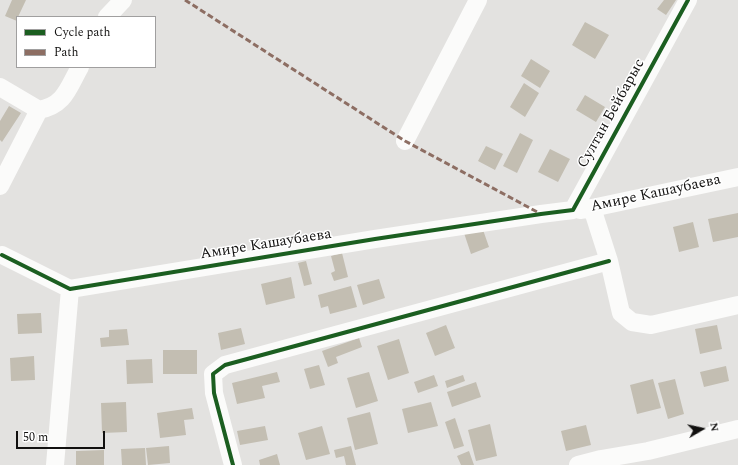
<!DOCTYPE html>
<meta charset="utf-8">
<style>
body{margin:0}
#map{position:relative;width:738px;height:465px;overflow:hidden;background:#e3e2e0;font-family:Spectral,serif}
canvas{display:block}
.legend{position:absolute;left:16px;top:16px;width:140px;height:52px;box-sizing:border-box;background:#fff;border:1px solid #a09f9f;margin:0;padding:5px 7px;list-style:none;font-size:12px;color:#11100f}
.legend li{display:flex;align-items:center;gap:8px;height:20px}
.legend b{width:20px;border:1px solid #a09f9f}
.north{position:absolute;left:682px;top:409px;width:40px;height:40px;-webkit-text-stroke:3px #fff;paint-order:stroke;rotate:81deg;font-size:11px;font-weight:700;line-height:16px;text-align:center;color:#11100f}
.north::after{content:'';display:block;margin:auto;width:14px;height:18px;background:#11100f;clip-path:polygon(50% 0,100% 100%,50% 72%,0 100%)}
.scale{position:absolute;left:16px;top:431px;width:89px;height:18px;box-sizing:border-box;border:2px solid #11100f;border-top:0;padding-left:5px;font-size:12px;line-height:14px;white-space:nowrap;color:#11100f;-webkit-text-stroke:3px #fff;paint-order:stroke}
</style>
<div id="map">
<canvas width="738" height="465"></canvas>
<ul class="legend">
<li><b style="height:5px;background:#1b5e20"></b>Cycle path</li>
<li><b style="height:5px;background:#8d6e63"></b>Path</li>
</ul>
<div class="north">N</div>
<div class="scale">50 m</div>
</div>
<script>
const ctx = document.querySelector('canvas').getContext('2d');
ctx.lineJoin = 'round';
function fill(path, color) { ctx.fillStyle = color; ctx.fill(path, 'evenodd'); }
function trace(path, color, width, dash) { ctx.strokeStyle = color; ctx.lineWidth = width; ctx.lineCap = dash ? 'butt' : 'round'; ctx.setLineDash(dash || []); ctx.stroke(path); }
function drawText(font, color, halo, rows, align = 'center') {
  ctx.font = font + ' Spectral,serif'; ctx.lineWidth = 3; ctx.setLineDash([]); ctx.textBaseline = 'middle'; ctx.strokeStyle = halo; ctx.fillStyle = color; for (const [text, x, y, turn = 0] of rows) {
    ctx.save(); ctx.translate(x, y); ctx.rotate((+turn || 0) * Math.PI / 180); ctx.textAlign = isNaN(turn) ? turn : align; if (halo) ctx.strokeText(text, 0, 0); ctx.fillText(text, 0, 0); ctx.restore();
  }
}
const building = new Path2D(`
 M12 0H26L18 17H17V21L5 16Z
 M664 0H676L666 15 657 9Z
 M585 22 609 35 595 59 572 45Z
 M531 59 550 71 540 88 521 76Z
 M524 83 539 93 525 117 510 107Z
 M585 95 605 107 596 122 576 110Z
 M9 106 21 113 2 142 0 140V121Z
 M520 133 533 140 517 173 503 166Z
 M486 146 503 154 495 170 478 161Z
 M550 149 570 159 558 182 538 172Z
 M738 213V237L713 242 708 219Z
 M693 222 699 247 679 252 673 227Z
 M482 227 489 247 471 254 464 233Z
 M342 253 348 277 334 281 331 273 335 271 331 256Z
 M306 261 312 284 304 286 298 263Z
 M291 277 295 298 266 305 261 284Z
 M379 279 385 298 363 305 357 285Z
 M351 286 357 307 330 314 328 306 321 308 318 295Z
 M41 313 42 333 18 334 17 314Z
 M446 325 455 348 435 356 426 333Z
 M717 325 722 349 700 354 695 329Z
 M241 328 245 344 221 350 218 333Z
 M127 329 129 345 101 347 100 338 109 337V330Z
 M359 338 362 347 336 357 338 363 328 367 322 351Z
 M399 339 409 373 388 380 377 346Z
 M163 350H197V374H163Z
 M34 356 35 380 11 381 10 358Z
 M152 359 153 383 127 384 126 360Z
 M319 365 325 385 310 389 304 369Z
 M726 366 729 381 704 387 700 372Z
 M277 372 280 382 262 386 265 398 237 404 232 383Z
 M369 372 378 401 356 408 347 378Z
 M434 375 438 386 418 393 414 382Z
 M463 375 465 381 447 388 445 381Z
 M653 379 661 408 637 414 630 385Z
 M675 379 684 414 668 419 658 383Z
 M476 382 481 397 452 407 447 392Z
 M126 402 127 432 102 433 101 403Z
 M431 402 438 426 408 433 402 409Z
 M192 408 194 419 184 420 186 435 160 438 157 413Z
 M370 412 378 444 355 450 347 418Z
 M455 418 464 446 454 449 445 422Z
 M490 424 497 456 476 461 468 430Z
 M586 425 591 445 566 451 561 431Z
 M265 426 268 440 240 445 237 431Z
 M322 426 330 454 306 460 298 433Z
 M169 446 170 463 148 465 146 448Z
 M351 446 356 465H346L344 456 336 458 334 450Z
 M145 448 146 465H122L121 449Z
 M104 450V465H76V451Z
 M469 451 474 465H461L457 456Z
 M277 454 280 465H260L259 460Z`);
const minor = new Path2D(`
 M107 17 123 0
 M0 87 39 110
 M405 141 478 0
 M0 186 39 110C65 105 68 88 80 67
 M592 208 609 261 621 313 632 322 651 325 738 305
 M580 210 592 208 738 177
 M2 255 70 289 375 239 541 214 573 210 688 0
 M55 465 70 289
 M233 465 214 393 213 374 225 365 609 261
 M578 465 601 459 648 451 738 429`);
const quiet = new Path2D(`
 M185 0 405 141 541 214`);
const cycleway = new Path2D(`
 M2 255 70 289 375 239 541 214 573 210 688 0
 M233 465 214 393 213 374 225 365 609 261`);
const streetNames = [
 ["Султан Бейбарыс",612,114,-61],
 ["Амире Кашаубаева",656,194,-12],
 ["Амире Кашаубаева",266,245,-9]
];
fill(building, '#c3beb2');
trace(minor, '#fbfbfa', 18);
trace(quiet, '#8d6e63', 3, [6, 3]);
trace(cycleway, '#1b5e20', 4);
drawText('15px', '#11100f', '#fff', streetNames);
</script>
